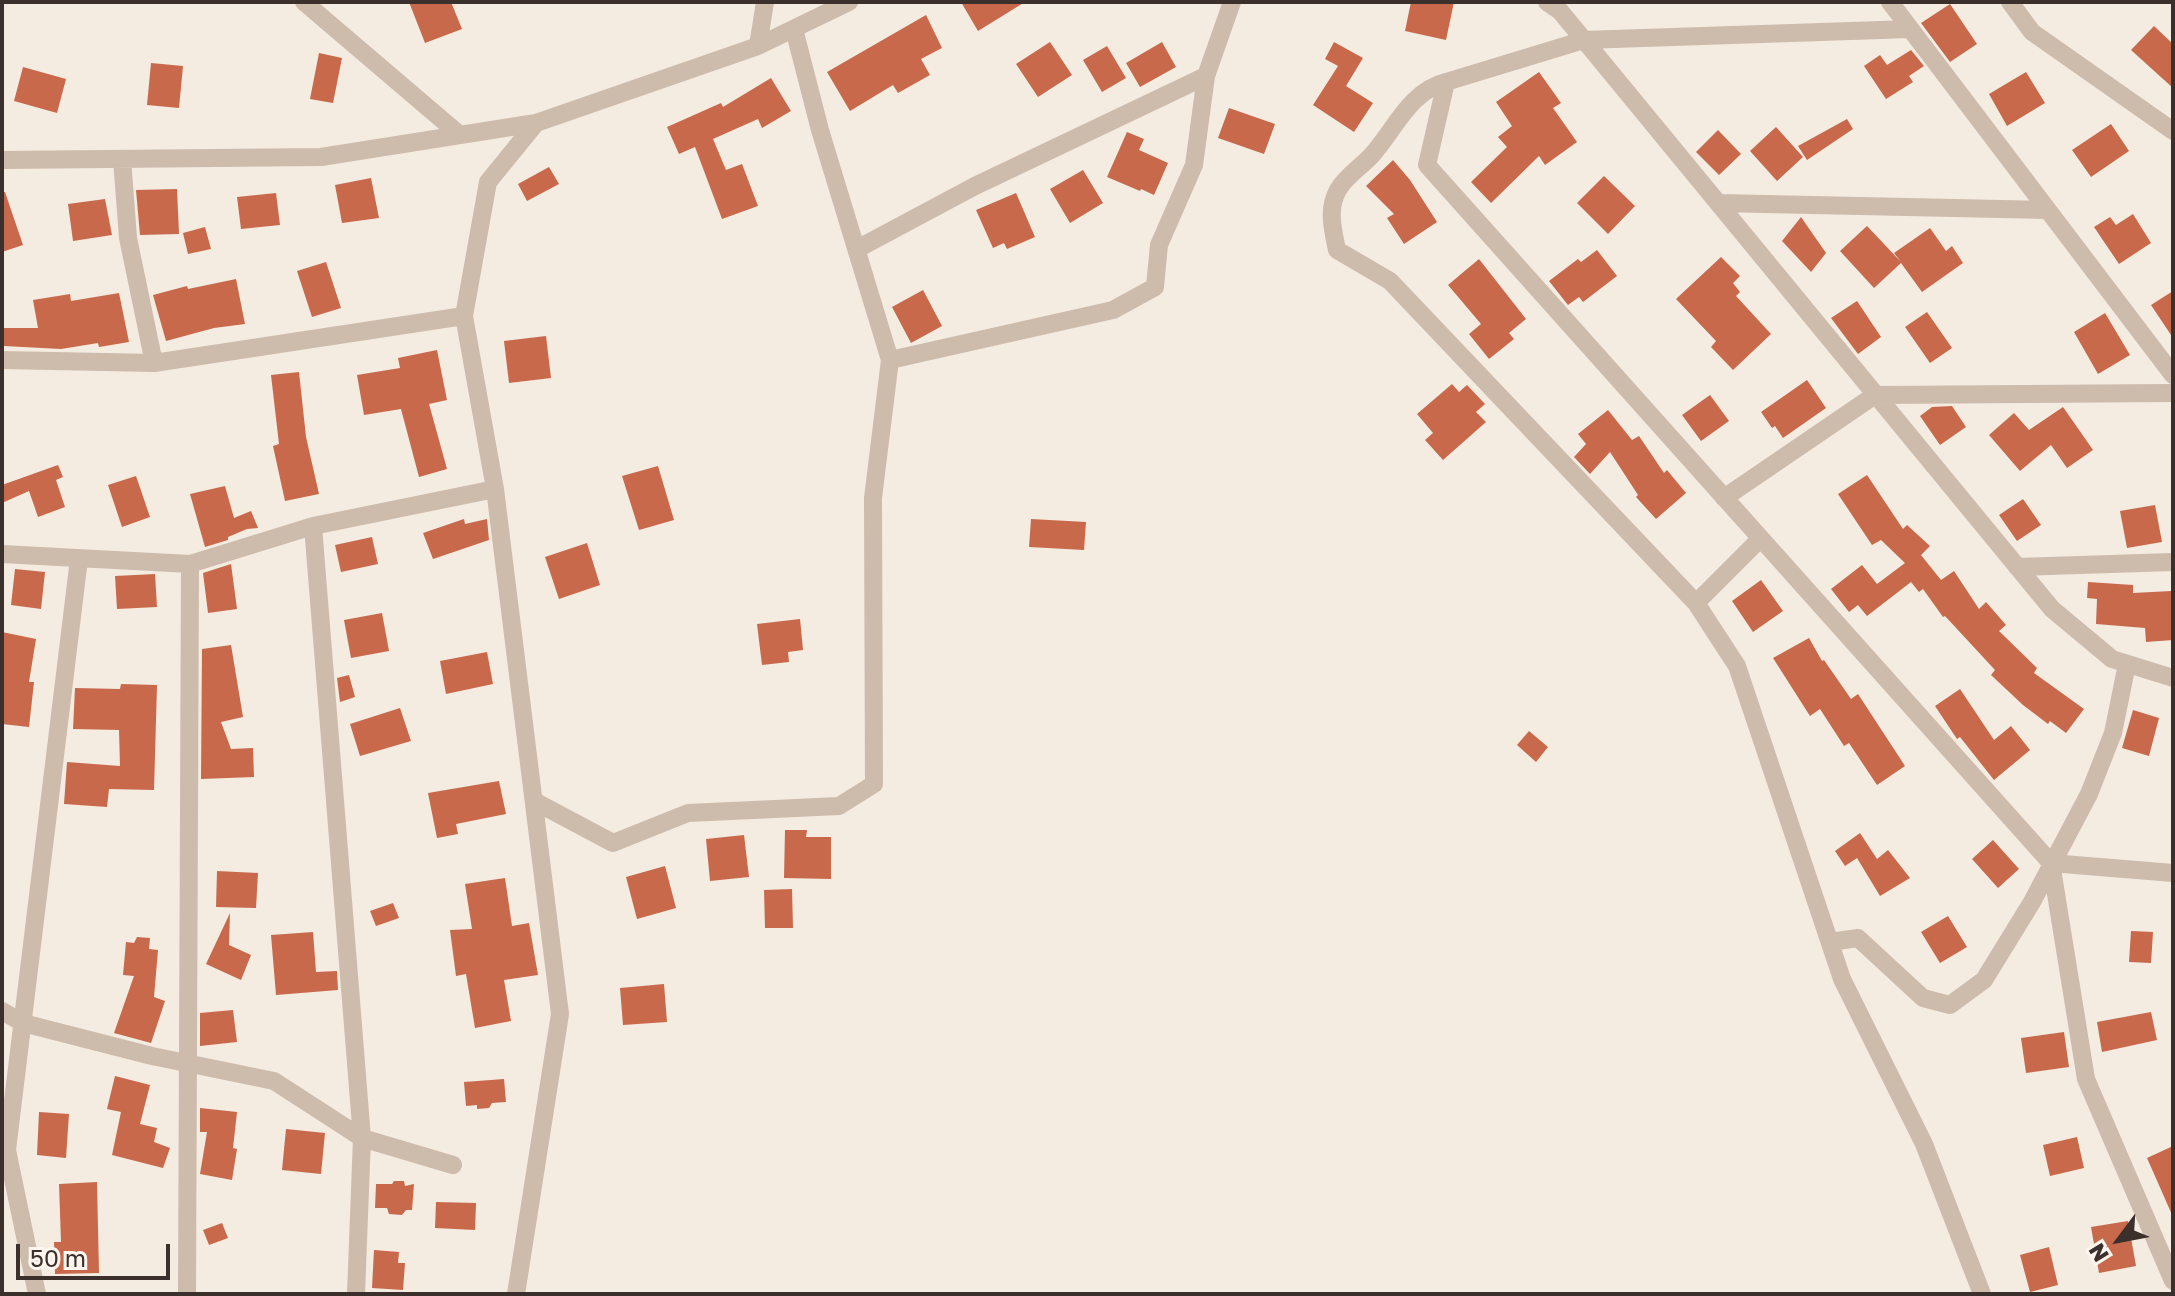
<!DOCTYPE html>
<style>
body{margin:0}
#map{position:relative;width:2175px;height:1296px;overflow:hidden;background:#f4ebe1;font-family:"Golos Text",sans-serif}
canvas{display:block}
.frame{position:absolute;inset:0;border:4px solid #3b302b;pointer-events:none}
.north{position:absolute;left:2079px;top:1200px;width:80px;height:80px;-webkit-text-stroke:6px #fbf5ee;paint-order:stroke;rotate:238deg;font-size:22px;font-weight:700;line-height:32px;text-align:center;color:#3b302b}
.north::after{content:'';display:block;margin:auto;width:28px;height:36px;background:#3b302b;clip-path:polygon(50% 0,100% 100%,50% 72%,0 100%)}
.scale{position:absolute;left:16px;top:1244px;width:154px;height:36px;box-sizing:border-box;border:4px solid #3b302b;border-top:0;padding-left:10px;font-size:24px;line-height:28px;white-space:nowrap;color:#3b302b;-webkit-text-stroke:6px #fbf5ee;paint-order:stroke}
</style>
<div id="map">
<canvas width="2175" height="1296"></canvas>
<div class="frame"></div>
<div class="north">N</div>
<div class="scale">50 m</div>
</div>
<script>
const ctx = document.querySelector('canvas').getContext('2d');
ctx.lineJoin = 'round';
function fill(path, color) { ctx.fillStyle = color; ctx.fill(path, 'evenodd'); }
function trace(path, color, width, dash) { ctx.strokeStyle = color; ctx.lineWidth = width; ctx.lineCap = dash ? 'butt' : 'round'; ctx.setLineDash(dash || []); ctx.stroke(path); }
const building = new Path2D(`
 M409 2H451L462 29 425 43Z
 M961 2H1025L978 31Z
 M1411 2H1454L1446 40 1405 31Z
 M1950 4 1977 44 1950 62 1921 23Z
 M926 15 942 48 921 59 930 75 898 93 893 85 850 111 827 72Z
 M2154 26 2173 44V88L2131 50Z
 M1050 42 1072 75 1038 97 1016 64Z
 M1162 42 1176 67 1140 87 1126 63Z
 M1334 42 1363 58 1346 86 1373 103 1354 132 1313 105 1338 66 1325 59Z
 M1107 46 1126 78 1102 92 1083 60Z
 M1911 50 1924 66 1909 76 1913 82 1886 99 1864 66 1880 55 1887 65Z
 M319 53 342 58 333 103 310 99Z
 M151 63 183 66 179 108 147 105Z
 M23 67 66 79 57 113 14 101Z
 M1539 72 1561 103 1553 108 1577 142 1545 165 1539 156 1491 203 1471 182 1507 147 1498 137 1512 126 1496 102Z
 M2026 72 2045 103 2007 126 1989 94Z
 M771 78 791 111 762 128 758 119 713 139 726 170 742 164 758 206 722 219 695 147 679 154 667 127 721 103 723 107Z
 M1229 108 1275 124 1264 154 1218 138Z
 M1847 119 1853 129 1807 160 1798 146Z
 M2111 124 2129 151 2091 177 2072 150Z
 M1776 127 1803 157 1777 181 1750 151Z
 M1718 130 1741 154 1719 175 1696 152Z
 M1127 132 1144 139 1139 150 1168 163 1154 195 1141 189 1140 191 1107 177Z
 M1393 160 1410 180 1437 222 1404 244 1387 218 1394 214 1366 186Z
 M549 167 559 184 527 201 518 184Z
 M1083 170 1103 203 1070 223 1050 189Z
 M1604 176 1635 206 1608 234 1577 203Z
 M371 178 379 218 342 223 335 185Z
 M177 189 179 234 140 235 136 190Z
 M2 192H5L23 245 2 252Z
 M276 193 280 225 241 229 237 197Z
 M1016 193 1035 237 1007 249 1004 243 993 248 976 210Z
 M105 199 112 235 73 241 68 204Z
 M2133 214 2151 243 2119 264 2094 227 2110 217 2116 225Z
 M1801 217 1826 253 1811 272 1782 241Z
 M1867 226 1901 262 1894 253 1930 228 1946 251 1952 246 1963 263 1922 292 1901 263 1874 288 1840 251Z
 M205 227 211 249 188 254 183 233Z
 M1597 250 1617 276 1583 302 1579 297 1568 305 1549 281 1578 259 1581 262Z
 M1721 257 1740 276 1733 283 1740 292 1736 296 1771 334 1733 370 1711 347 1716 341 1676 299Z
 M1479 259 1526 319 1509 333 1514 339 1489 359 1469 334 1481 324 1448 285Z
 M326 262 341 308 312 317 297 271Z
 M236 279 245 324 214 328 166 341 153 295 187 286 188 289Z
 M923 290 942 326 911 343 892 307Z
 M2173 291V338L2151 305Z
 M119 293 129 342 99 347 98 343 61 349 4 346V328H38L33 300 70 294 71 301Z
 M1857 301 1881 337 1858 354 1831 318Z
 M1927 312 1952 348 1930 363 1905 327Z
 M2105 313 2130 355 2098 374 2074 332Z
 M546 336 551 378 509 383 504 341Z
 M437 350 447 400 429 404 447 469 419 477 401 409 364 415 357 375 400 368 398 358Z
 M299 372 306 437 319 494 285 501 273 446 279 444 271 375Z
 M1807 380 1826 408 1783 438 1775 426 1772 428 1761 412Z
 M1452 384 1459 392 1467 385 1485 404 1476 412 1486 422 1443 460 1425 440 1433 433 1417 414Z
 M1710 395 1729 421 1701 441 1682 415Z
 M1952 406 1966 427 1940 445 1920 416 1932 407Z
 M2063 407 2093 450 2067 468 2051 445 2020 471 1989 435 2014 413 2029 430Z
 M1608 410 1632 440 1639 436 1664 473 1667 470 1686 493 1656 519 1636 497 1638 495 1610 452 1590 474 1574 457 1586 444 1578 434Z
 M58 465 63 477 56 480 65 507 38 517 29 491 2 503V485Z
 M658 466 674 520 639 530 622 476Z
 M1867 475 1903 529 1907 525 1930 546 1921 555 1941 580 1954 571 1979 609 1986 602 2006 625 1999 631 2037 668 2034 673 2084 709 2066 733 2050 721 2048 724 2023 705 1991 675 1995 670 1945 616 1943 617 1923 589 1919 592 1911 582 1867 616 1858 605 1849 612 1831 589 1862 565 1877 584 1905 563 1881 540 1872 545 1838 494Z
 M136 476 150 517 122 527 108 485Z
 M225 486 234 518 251 511 258 528 247 529 228 537V540L205 547 190 494Z
 M2023 499 2041 525 2017 541 1999 515Z
 M2155 505 2162 542 2127 548 2120 511Z
 M464 519 465 524 487 519 489 540 433 559 423 533Z
 M1031 519 1086 522 1084 550 1029 547Z
 M372 537 378 564 341 572 335 545Z
 M587 543 600 585 559 599 545 557Z
 M231 564 237 609 208 613 203 573Z
 M15 569 45 572 41 609 11 605Z
 M155 574 157 607 117 609 115 576Z
 M1761 580 1783 611 1753 632 1732 601Z
 M2088 582 2133 585V593L2171 591 2173 640 2146 642 2145 628 2096 624 2097 599 2087 598Z
 M382 613 389 651 351 658 344 620Z
 M800 619 803 650 788 652 789 662 762 665 757 624Z
 M2 632 36 639 29 682H34L29 727 2 724Z
 M1809 638 1822 661 1824 660 1851 699 1858 694 1905 766 1877 785 1849 743 1844 746 1820 709 1810 716 1773 658Z
 M231 645 243 717 221 722 231 749 253 748 254 777 201 779 202 649Z
 M487 652 493 684 446 694 440 661Z
 M349 675 355 697 340 702 337 678Z
 M121 684 157 685 154 790 109 789 107 807 64 804 67 762 120 766 119 730 73 729 75 688 120 689Z
 M1960 689 1994 740 2011 726 2030 750 1994 780 1960 737 1957 739 1935 706Z
 M400 708 411 741 360 756 350 724Z
 M2133 710 2159 718 2149 756 2122 748Z
 M1529 731 1548 747 1536 762 1517 745Z
 M499 781 506 814 456 824 458 834 437 838 428 793Z
 M785 830H807L806 837H831V879L784 878Z
 M1860 833 1877 859 1888 850 1910 878 1880 896 1857 858 1845 866 1835 851Z
 M744 835 749 877 710 881 706 839Z
 M1993 840 2019 869 1998 888 1972 859Z
 M665 866 676 908 637 919 626 877Z
 M217 871 258 873 256 908 216 907Z
 M505 878 512 926 529 923 538 975 504 980 511 1021 475 1028 466 974 456 976 450 930 472 929 465 884Z
 M792 889 793 928H765L764 890Z
 M393 903 399 918 376 926 370 911Z
 M230 913 229 945 251 955 241 980 206 964Z
 M1948 916 1967 947 1940 963 1921 932Z
 M2131 931 2153 932 2151 963 2129 962Z
 M313 932 316 972 337 971 338 990 276 995 271 935Z
 M137 937 150 938 149 949 158 950 154 997 165 1001 151 1043 114 1033 134 976 123 975 126 942 134 943Z
 M664 984 667 1022 623 1025 620 988Z
 M233 1010 237 1042 200 1046V1013Z
 M2151 1012 2157 1040 2102 1052 2097 1022Z
 M2064 1032 2069 1067 2026 1073 2021 1038Z
 M115 1076 150 1085 140 1124 157 1128 154 1142 170 1148 163 1168 112 1155 121 1112 107 1109Z
 M504 1079 506 1102 492 1103 489 1108 477 1109V1105L466 1106 464 1082Z
 M200 1108 237 1112 233 1148 237 1149 232 1180 200 1174 207 1132H200Z
 M39 1112 69 1114 66 1158 37 1155Z
 M286 1129 325 1133 321 1174 282 1170Z
 M2077 1137 2084 1168 2050 1176 2043 1145Z
 M2173 1146V1217L2147 1158Z
 M394 1181H404L405 1186 414 1184 412 1210H406L402 1215 389 1214 387 1208H375L376 1184H392Z
 M97 1182 99 1273 55 1274 54 1242H61L59 1184Z
 M436 1202 476 1203 475 1230 435 1228Z
 M2128 1221 2136 1266 2099 1273 2091 1227Z
 M222 1223 228 1238 209 1245 203 1230Z
 M2049 1247 2058 1285 2030 1292 2020 1255Z
 M374 1250 399 1252 398 1263H405L403 1290 372 1288Z`);
const street = new Path2D(`
 M304 2 460 135
 M1547 2 1560 11 1584 40 2052 609 2112 659 2173 678
 M1890 2 2173 375
 M2010 2 2032 32 2173 131
 M1910 29 1584 40 1446 82 1427 165 2051 863 2086 1079 2173 1281
 M758 46 765 2
 M1446 82C1410 91 1395 129 1372 155 1362 166 1345 177 1338 190 1327 209 1333 230 1337 250L1390 281 1696 603 1737 666 1842 979 1924 1144 1982 1294
 M122 159 128 238 154 363
 M2 160 321 157 536 123 758 46 849 2
 M1718 203 2048 210
 M857 249 975 186 1206 76 1232 2
 M2 360 154 363 464 316
 M890 360 1113 310 1155 287 1159 245 1194 165 1206 76
 M1724 498 1875 395 2173 393
 M313 526 362 1138 356 1294
 M2 554 190 564 313 526 495 489
 M2017 567 2173 562
 M1696 603 1760 539
 M534 801 613 843 688 813 839 806 874 784 873 498 890 360 820 130 794 29
 M2051 863 2173 873
 M1830 942 1858 938 1923 998 1950 1005 1984 980 2032 902 2089 794 2113 733 2127 664
 M2 1011 23 1023 152 1056 274 1081 362 1138 453 1165
 M37 1294 7 1150 79 559
 M187 1294 190 564
 M516 1294 560 1014 495 489 464 316 488 182 536 123`);
fill(building, '#c8694b');
trace(street, '#cdbbac', 18);
</script>
